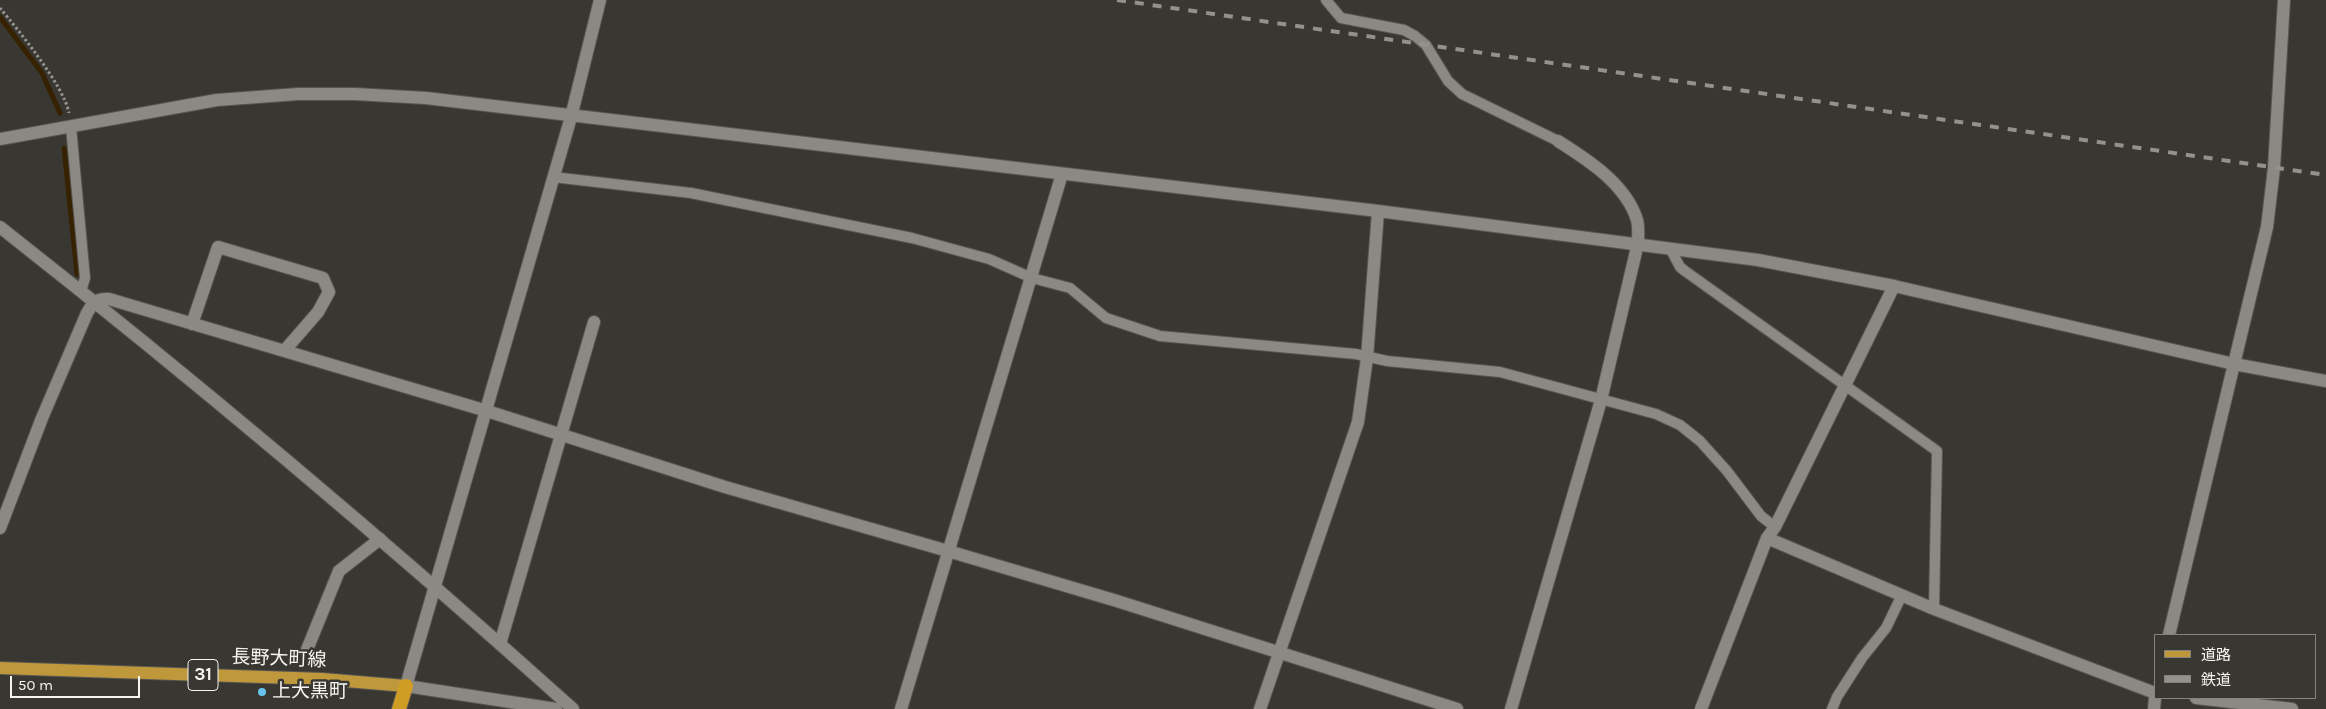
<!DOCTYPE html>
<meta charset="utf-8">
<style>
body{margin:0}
#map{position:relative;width:2326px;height:709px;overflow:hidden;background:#393732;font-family:Karla,"Noto Sans JP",sans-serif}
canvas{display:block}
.legend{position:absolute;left:2154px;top:634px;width:162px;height:65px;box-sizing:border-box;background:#393732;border:1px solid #85837f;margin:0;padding:6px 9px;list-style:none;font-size:15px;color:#f6f5f2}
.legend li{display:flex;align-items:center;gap:10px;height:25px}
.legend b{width:25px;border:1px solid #85837f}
.scale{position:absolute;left:10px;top:676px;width:130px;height:22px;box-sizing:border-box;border:2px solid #f6f5f2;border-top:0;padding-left:6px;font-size:15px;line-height:18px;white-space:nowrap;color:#f6f5f2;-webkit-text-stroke:4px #393732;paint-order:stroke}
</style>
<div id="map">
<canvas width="2326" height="709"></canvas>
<ul class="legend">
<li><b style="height:6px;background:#bf983c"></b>道路</li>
<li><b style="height:6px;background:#93918d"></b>鉄道</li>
</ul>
<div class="scale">50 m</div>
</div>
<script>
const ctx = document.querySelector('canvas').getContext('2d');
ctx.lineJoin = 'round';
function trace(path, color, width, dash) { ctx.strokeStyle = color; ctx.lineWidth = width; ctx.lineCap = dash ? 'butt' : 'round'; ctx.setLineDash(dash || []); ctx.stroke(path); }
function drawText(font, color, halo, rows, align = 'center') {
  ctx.font = font + ' Karla,"Noto Sans JP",sans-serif'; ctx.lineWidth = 5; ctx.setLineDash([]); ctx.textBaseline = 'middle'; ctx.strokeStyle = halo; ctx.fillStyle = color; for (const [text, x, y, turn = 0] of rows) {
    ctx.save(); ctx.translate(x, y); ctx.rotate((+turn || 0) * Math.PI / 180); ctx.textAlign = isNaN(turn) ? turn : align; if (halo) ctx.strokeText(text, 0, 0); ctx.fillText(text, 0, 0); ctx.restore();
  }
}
const stream = new Path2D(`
 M0 17 42 73 60 113
 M64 148 77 274`);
const path = new Path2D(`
 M0 8C19 31 64 86 69 113`);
const service = new Path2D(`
 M1326 0 1341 18 1404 30 1415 36 1426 45 1448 81 1462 94 1558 141
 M71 127 85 278 81 291
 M553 177 691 193 912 238 989 259 1032 278 1070 288 1106 318 1160 336 1356 354 1387 361 1500 372 1656 414 1680 425 1700 441 1727 471 1761 516 1775 527
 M1670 248 1680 267 1685 271 1937 451 1934 609
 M1832 709 1837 697 1862 658 1886 628 1902 595`);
const minor = new Path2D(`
 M192 324 218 247 323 278 329 292 318 312 285 350
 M0 528 42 418 87 313C93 303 96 298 109 299L487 411 725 487 948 551 1117 601 1457 709
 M1767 538 1934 609 2155 693
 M2169 635 2234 364
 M500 644 594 322
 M304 657 339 571 380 539
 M2196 698 2292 709
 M901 709 1062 174
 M1260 709 1358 422 1367 358 1378 211
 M1511 709 1601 400 1638 243C1638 236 1639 227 1637 220 1626 184 1588 160 1558 141
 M1701 709 1767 538 1775 527 1894 286
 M2154 709 2155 698`);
const tertiary = new Path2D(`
 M0 139 217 100 298 94H355L426 98 1378 211 1758 260 1894 286 2234 364 2326 381
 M0 227C196 381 387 542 573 709
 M2234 364 2267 227 2274 168 2284 0
 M406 686 571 117 600 0`);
const secondary = new Path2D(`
 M406 686 556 709`);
const primary = new Path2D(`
 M0 668 322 679 406 686`);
const trunk = new Path2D(`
 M399 709 406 686`);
const rail = new Path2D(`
 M1117 0 2326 175`);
const markers = [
 [262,692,5,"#66c4ef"]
];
const shields = [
 [203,675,30]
];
const shieldNames = [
 ["31",203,675]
];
const streetNames = [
 ["長野大町線",279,659,2]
];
const poiNames = [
 ["上大黒町",272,692]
];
trace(stream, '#362200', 5);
trace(service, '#585652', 12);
trace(minor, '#585652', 14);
trace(tertiary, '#585652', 14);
trace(secondary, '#585652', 14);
trace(primary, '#585652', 14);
trace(trunk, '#585652', 16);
trace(path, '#969490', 3, [2.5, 2.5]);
trace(service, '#8c8984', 10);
trace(minor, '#8c8984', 12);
trace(tertiary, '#8c8984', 12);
trace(secondary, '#8c8984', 12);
trace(primary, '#bf983c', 12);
trace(trunk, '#d09d24', 14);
trace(rail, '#93918d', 4, [9, 9]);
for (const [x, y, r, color] of markers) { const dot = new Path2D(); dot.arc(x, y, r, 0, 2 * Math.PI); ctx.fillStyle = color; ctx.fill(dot); trace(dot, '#393732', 2); }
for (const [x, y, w] of shields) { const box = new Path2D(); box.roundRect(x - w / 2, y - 15.5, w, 31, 4); ctx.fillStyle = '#393732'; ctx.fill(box); trace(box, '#f6f5f2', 1); }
drawText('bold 18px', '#f6f5f2', null, shieldNames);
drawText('19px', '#f6f5f2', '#393732', streetNames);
drawText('19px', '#f6f5f2', '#393732', poiNames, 'left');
</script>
